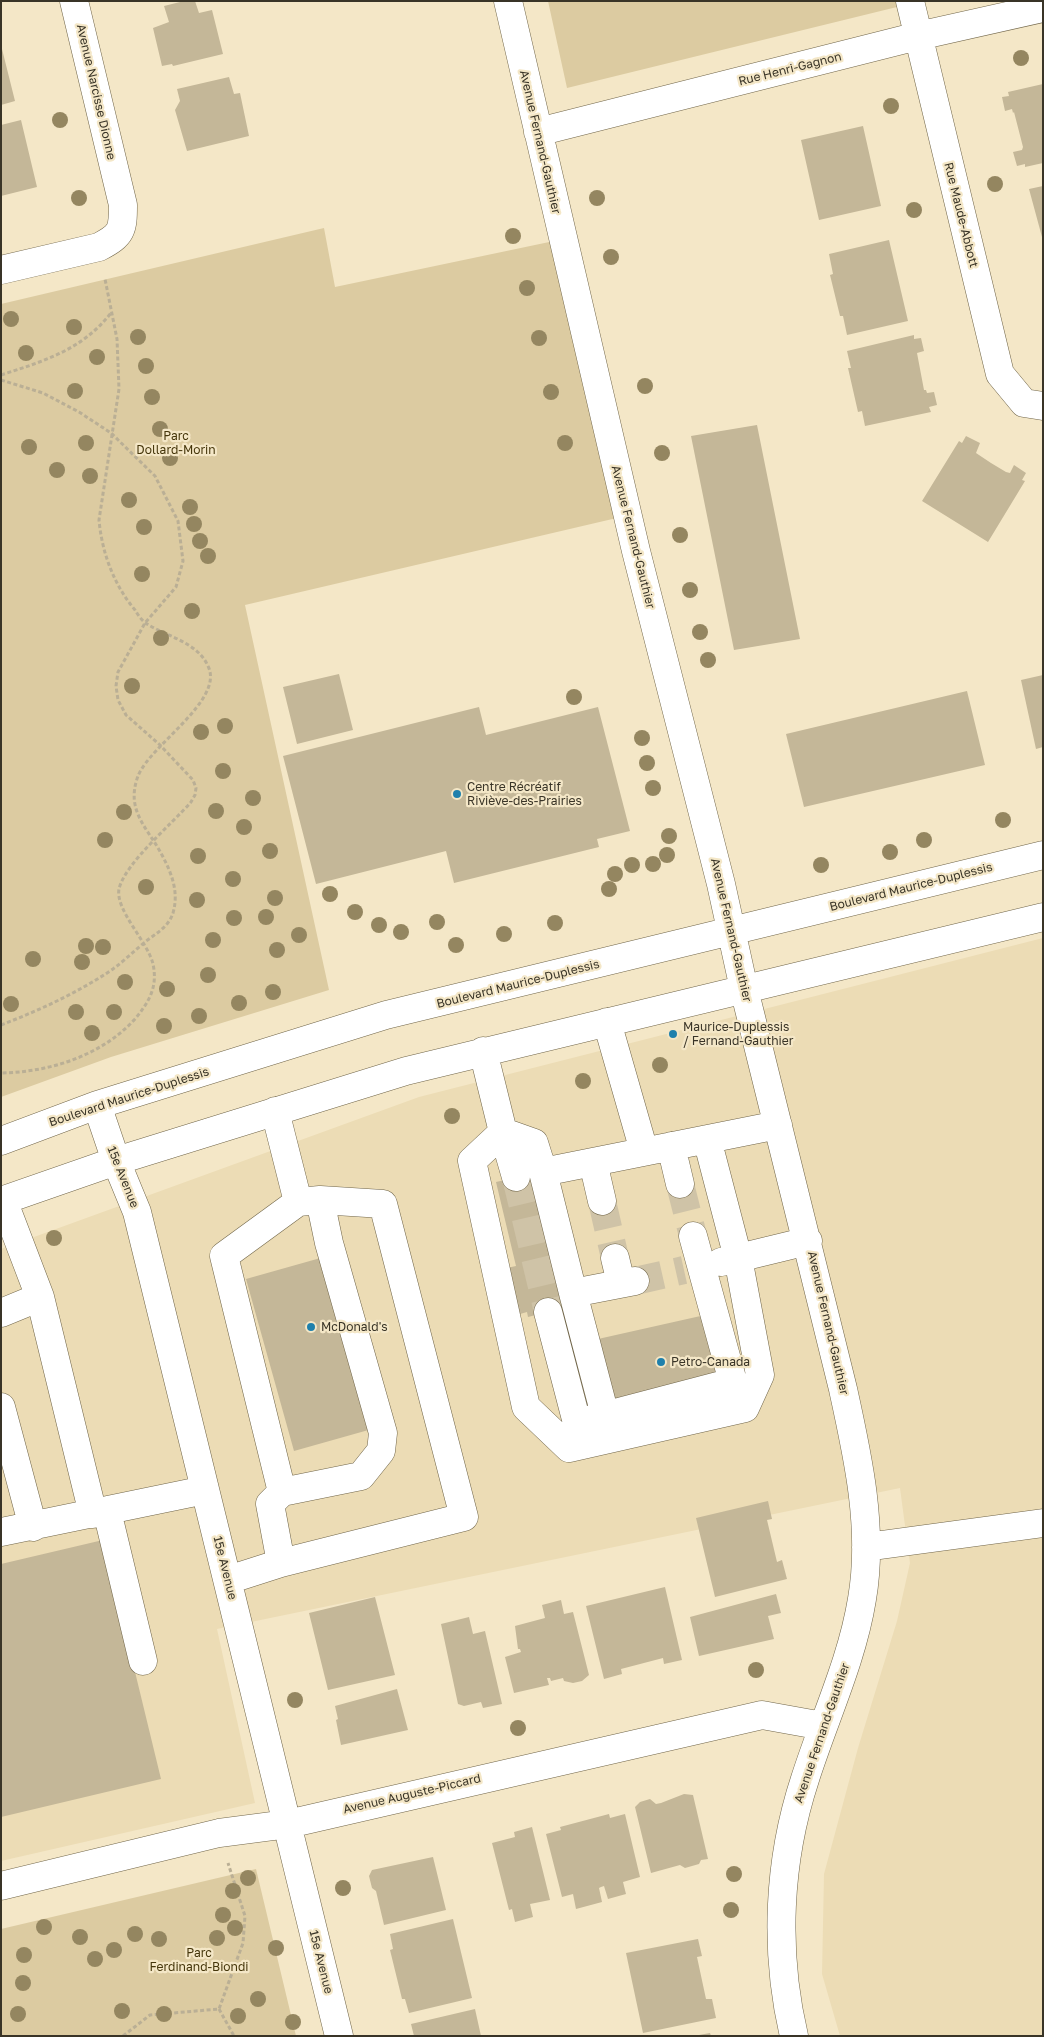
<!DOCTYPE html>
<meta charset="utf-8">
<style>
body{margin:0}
#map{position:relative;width:1044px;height:2037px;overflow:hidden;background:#f4e7c7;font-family:"Golos Text",sans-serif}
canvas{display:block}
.frame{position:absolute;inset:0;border:2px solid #393427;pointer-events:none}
</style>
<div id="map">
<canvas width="1044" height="2037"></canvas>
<div class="frame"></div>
</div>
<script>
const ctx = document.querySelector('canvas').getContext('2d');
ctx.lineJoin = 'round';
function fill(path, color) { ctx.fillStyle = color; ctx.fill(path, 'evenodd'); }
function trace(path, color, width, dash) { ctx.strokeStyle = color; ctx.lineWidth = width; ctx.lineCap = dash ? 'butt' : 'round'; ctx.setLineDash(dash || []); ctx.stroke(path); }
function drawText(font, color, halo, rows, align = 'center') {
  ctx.font = font + ' "Golos Text",sans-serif'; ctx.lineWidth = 4.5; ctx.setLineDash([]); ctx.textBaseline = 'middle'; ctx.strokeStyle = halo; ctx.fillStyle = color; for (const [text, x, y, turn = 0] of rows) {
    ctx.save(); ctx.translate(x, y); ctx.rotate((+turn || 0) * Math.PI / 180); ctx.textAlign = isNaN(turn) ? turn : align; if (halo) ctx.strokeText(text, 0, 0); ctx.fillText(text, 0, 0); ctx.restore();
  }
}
const built = new Path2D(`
 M1043 938V2036H840L822 1974 824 1874 858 1748 897 1621 910 1563 900 1488 217 1629 255 1803 1 1861V1249L419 1097Z`);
const green = new Path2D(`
 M548 1H900L901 6 567 88Z
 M324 228 335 287 554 241 621 517 245 605 329 990 111 1057 1 1097V304Z
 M256 1869 296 2036H1V1929Z`);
const building = new Path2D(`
 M184 1H195L199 13 212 10 223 54 173 66 172 64 162 66 153 28 169 22 164 6Z
 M1 45 15 101 1 105Z
 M229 77 234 94 240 93 249 136 187 151 175 110 180 101 177 89Z
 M1043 84V163L1025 167V164L1017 166 1013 152 1022 150 1023 147 1014 112 1013 113 1012 109 1005 111 1002 97 1009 96 1008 92Z
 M21 120 37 187 1 196V125Z
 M863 126 881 206 819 220 801 140Z
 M1043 186V237H1042L1029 189Z
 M889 240 908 321 847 335 843 316H840L830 275 833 274 829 254Z
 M914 335V339L921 338 924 351 917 353 924 390H926L927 393 934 392 937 405 929 407 931 412 865 426 862 411 858 412 848 368H851L847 351Z
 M757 425 800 639 734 650 691 436Z
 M966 436 980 443 976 453 991 463 1006 472 1010 473 1014 465 1026 473 1022 480 1025 481 988 542 922 501 959 441 962 443Z
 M339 674 353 730 297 744 283 687Z
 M1043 675V747L1036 749 1021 680Z
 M967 691 985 765 804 807 786 734Z
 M479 707 486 735 598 707 630 831 597 839 599 847 454 883 446 851 316 884 283 756Z
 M532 1174 563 1308 528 1317 527 1312 513 1316 502 1269 516 1266 496 1182Z
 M324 1257 372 1429 294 1451 246 1279Z
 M705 1315 720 1382 613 1406 598 1339Z
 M768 1501 772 1519 767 1520 777 1562 782 1560 787 1579 715 1597 696 1518Z
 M103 1540 161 1779 1 1817V1564Z
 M665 1587 682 1660 664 1664 663 1658 621 1669 622 1674 604 1679 586 1606Z
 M776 1594 781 1613 768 1616 774 1639 699 1656 690 1617Z
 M375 1597 395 1675 328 1690 309 1613Z
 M561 1600 564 1614 573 1612 589 1675 582 1681 573 1683 564 1681 563 1678 551 1681 550 1678H547L549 1685 514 1693 505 1657 521 1652 520 1649H518L515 1626 545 1618 542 1605Z
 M469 1617 473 1634 485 1631 502 1704 483 1708 481 1702 464 1706 458 1704 441 1624Z
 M397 1689 408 1730 341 1745 336 1720 338 1719 335 1706Z
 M684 1794 693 1795 708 1859 701 1860 699 1864 685 1868 680 1865 651 1873 635 1807 640 1802 650 1799 656 1804 661 1803Z
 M609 1814 610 1818 625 1814 640 1877 623 1882 626 1894 608 1899 604 1886 601 1887 599 1888 602 1902 576 1909 573 1894 562 1897 546 1834 561 1830 560 1827Z
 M532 1827 550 1900 530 1904 533 1917 515 1922 512 1909 509 1910 492 1843 515 1837 514 1832Z
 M433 1857 446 1910 384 1925 376 1891 372 1888 369 1876 372 1870Z
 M453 1919 472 1998 409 2013 405 1999H402L390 1950 393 1949 390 1934Z
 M698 1939 702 1956 697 1957 706 1999H712L716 2018 643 2033 626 1953Z
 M475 2009 481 2036H414L411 2024Z
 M710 2033 711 2036H699V2035Z`);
const minorTunnel = new Path2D(`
 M516 1177 548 1312
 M680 1184 693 1236
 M602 1201 615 1258
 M635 1281 684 1270`);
const path = new Path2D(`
 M1 375C44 361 82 350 111 313
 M1 380 43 393 79 412 111 433 155 476 178 521 183 561 176 587 145 623 118 672 116 686 118 700 126 715 160 745 193 780 196 788 195 795 191 802C173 823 125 863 119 889 115 910 148 942 153 964 158 987 149 1002 135 1019 101 1056 50 1072 1 1073
 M1 1025C40 1010 79 992 113 969 124 961 134 951 145 942 156 933 168 928 173 913 179 892 172 874 162 855 148 828 125 811 138 776 150 745 225 700 208 666 197 642 168 637 147 624 142 621 138 615 135 610 114 585 102 553 99 520L119 389 117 339 105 279
 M219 2009 234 2036
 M123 2036 150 2015 219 2009 243 1943 245 1916 228 1863`);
const minor = new Path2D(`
 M508 1 636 551 721 884 744 989 843 1389C858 1457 874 1529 862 1599 852 1661 824 1719 805 1779 778 1861 774 1951 794 2036
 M910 1 1000 374 1024 403 1043 406
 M538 132 918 36 1043 8
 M1 270 99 247C122 235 123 230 123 205L74 1
 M607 1022 644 1151
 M483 1051 503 1132 534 1143 543 1172 778 1125
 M97 1105 116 1161 137 1212 339 2036
 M275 1111 298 1202
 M707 1139 738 1258 721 1262
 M1 1141 97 1105 386 1015 1043 855
 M671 1146 680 1184
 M593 1162 602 1201
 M543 1172 573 1293 635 1281
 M516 1177 503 1132 472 1161 526 1407 569 1448 745 1408 760 1375 738 1258 808 1241
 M3 1200 40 1297
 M1 1201 116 1161 406 1071 1043 917
 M615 1258 621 1283
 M573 1293 605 1415
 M548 1312 577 1423 733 1382 693 1236
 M1 1313 40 1297 93 1514
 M1 1407 33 1527
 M282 1492 224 1256 298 1202 320 1200 383 1204 464 1517 281 1563 270 1504 282 1492 361 1476 381 1451 383 1433 329 1243 320 1200
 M107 1511 143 1661
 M1 1532 205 1490
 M866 1547 1043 1523
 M228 1580 281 1563
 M1 1886 219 1833 288 1824 762 1715 823 1726`);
const trees = [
 [1021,58],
 [891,106],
 [60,120],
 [995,184],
 [79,198],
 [597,198],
 [914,210],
 [513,236],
 [611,257],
 [527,288],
 [11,319],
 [74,327],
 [138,337],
 [539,338],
 [26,353],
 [97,357],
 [146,366],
 [645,386],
 [75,391],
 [551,392],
 [152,397],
 [160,429],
 [86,443],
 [565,443],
 [29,447],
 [662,453],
 [170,458],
 [57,470],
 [90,476],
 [129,500],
 [190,507],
 [194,524],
 [144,527],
 [680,535],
 [200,541],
 [208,556],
 [142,574],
 [690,590],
 [192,611],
 [700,632],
 [161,638],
 [708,660],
 [132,686],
 [574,697],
 [225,726],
 [201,732],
 [642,738],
 [647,763],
 [223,771],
 [653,788],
 [253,798],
 [216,811],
 [124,812],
 [1003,820],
 [244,827],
 [669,836],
 [105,840],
 [924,840],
 [270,851],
 [890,852],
 [667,855],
 [198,856],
 [653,864],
 [632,865],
 [821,865],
 [615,874],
 [233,879],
 [146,887],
 [609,889],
 [330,894],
 [275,898],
 [197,900],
 [355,912],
 [266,917],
 [234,918],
 [437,922],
 [555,923],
 [379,925],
 [401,932],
 [504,934],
 [299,935],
 [213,940],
 [456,945],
 [86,946],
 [103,947],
 [277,950],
 [33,959],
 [82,962],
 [208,975],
 [125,982],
 [167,989],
 [273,992],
 [239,1003],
 [11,1004],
 [76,1012],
 [114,1012],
 [199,1016],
 [164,1026],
 [92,1033],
 [660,1065],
 [583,1081],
 [452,1116],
 [54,1238],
 [756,1670],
 [295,1700],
 [518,1728],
 [734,1874],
 [248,1878],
 [343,1888],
 [233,1891],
 [731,1910],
 [223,1915],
 [44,1927],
 [235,1928],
 [135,1934],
 [80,1937],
 [217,1938],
 [159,1939],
 [276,1948],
 [114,1950],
 [24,1955],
 [95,1959],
 [23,1983],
 [258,1999],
 [122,2011],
 [18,2014],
 [164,2014],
 [238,2016],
 [293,2022]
];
const markers = [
 [457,794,5,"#1f80ac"],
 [673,1034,5,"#1f80ac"],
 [311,1327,5,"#1f80ac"],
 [661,1362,5,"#1f80ac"]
];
const streetNames = [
 ["Rue Henri-Gagnon",790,69,-14],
 ["Avenue Narcisse Dionne",96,92,77],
 ["Avenue Fernand-Gauthier",540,142,77],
 ["Rue Maude-Abbott",961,215,76],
 ["Avenue Fernand-Gauthier",633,537,76],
 ["Boulevard Maurice-Duplessis",911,887,-14],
 ["Avenue Fernand-Gauthier",731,930,77],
 ["Boulevard Maurice-Duplessis",518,984,-14],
 ["Boulevard Maurice-Duplessis",129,1097,-18],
 ["15e Avenue",123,1177,68],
 ["Avenue Fernand-Gauthier",828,1323,77],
 ["15e Avenue",225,1568,76],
 ["Avenue Fernand-Gauthier",822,1733,-71],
 ["Avenue Auguste-Piccard",412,1794,-13],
 ["15e Avenue",321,1962,76]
];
const parkNames = [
 ["Parc",176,436],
 ["Dollard-Morin",176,450],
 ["Parc",199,1953],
 ["Ferdinand-Biondi",199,1967]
];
const poiNames = [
 ["Centre Récréatif",467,787],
 ["Riviève-des-Prairies",467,801],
 ["Maurice-Duplessis",683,1027],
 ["/ Fernand-Gauthier",683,1041],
 ["McDonald's",321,1327],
 ["Petro-Canada",671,1362]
];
fill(built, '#ecdcb5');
fill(green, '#dccba1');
fill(building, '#c4b798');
trace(minorTunnel, '#cfc3a7', 28, [28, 14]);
trace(minor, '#71664a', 29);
trace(path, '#baaf95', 3, [4, 2.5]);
trace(minor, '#fff', 28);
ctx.fillStyle = '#948660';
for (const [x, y] of trees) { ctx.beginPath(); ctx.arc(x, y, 8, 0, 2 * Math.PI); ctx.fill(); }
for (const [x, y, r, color] of markers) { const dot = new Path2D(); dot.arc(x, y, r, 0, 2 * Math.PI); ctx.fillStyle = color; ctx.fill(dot); trace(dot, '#f4e7c7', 2); }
drawText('12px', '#393427', '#f4e7c7', streetNames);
drawText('12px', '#45360b', '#f4e7c7', parkNames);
drawText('12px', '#393427', '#f4e7c7', poiNames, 'left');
</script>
